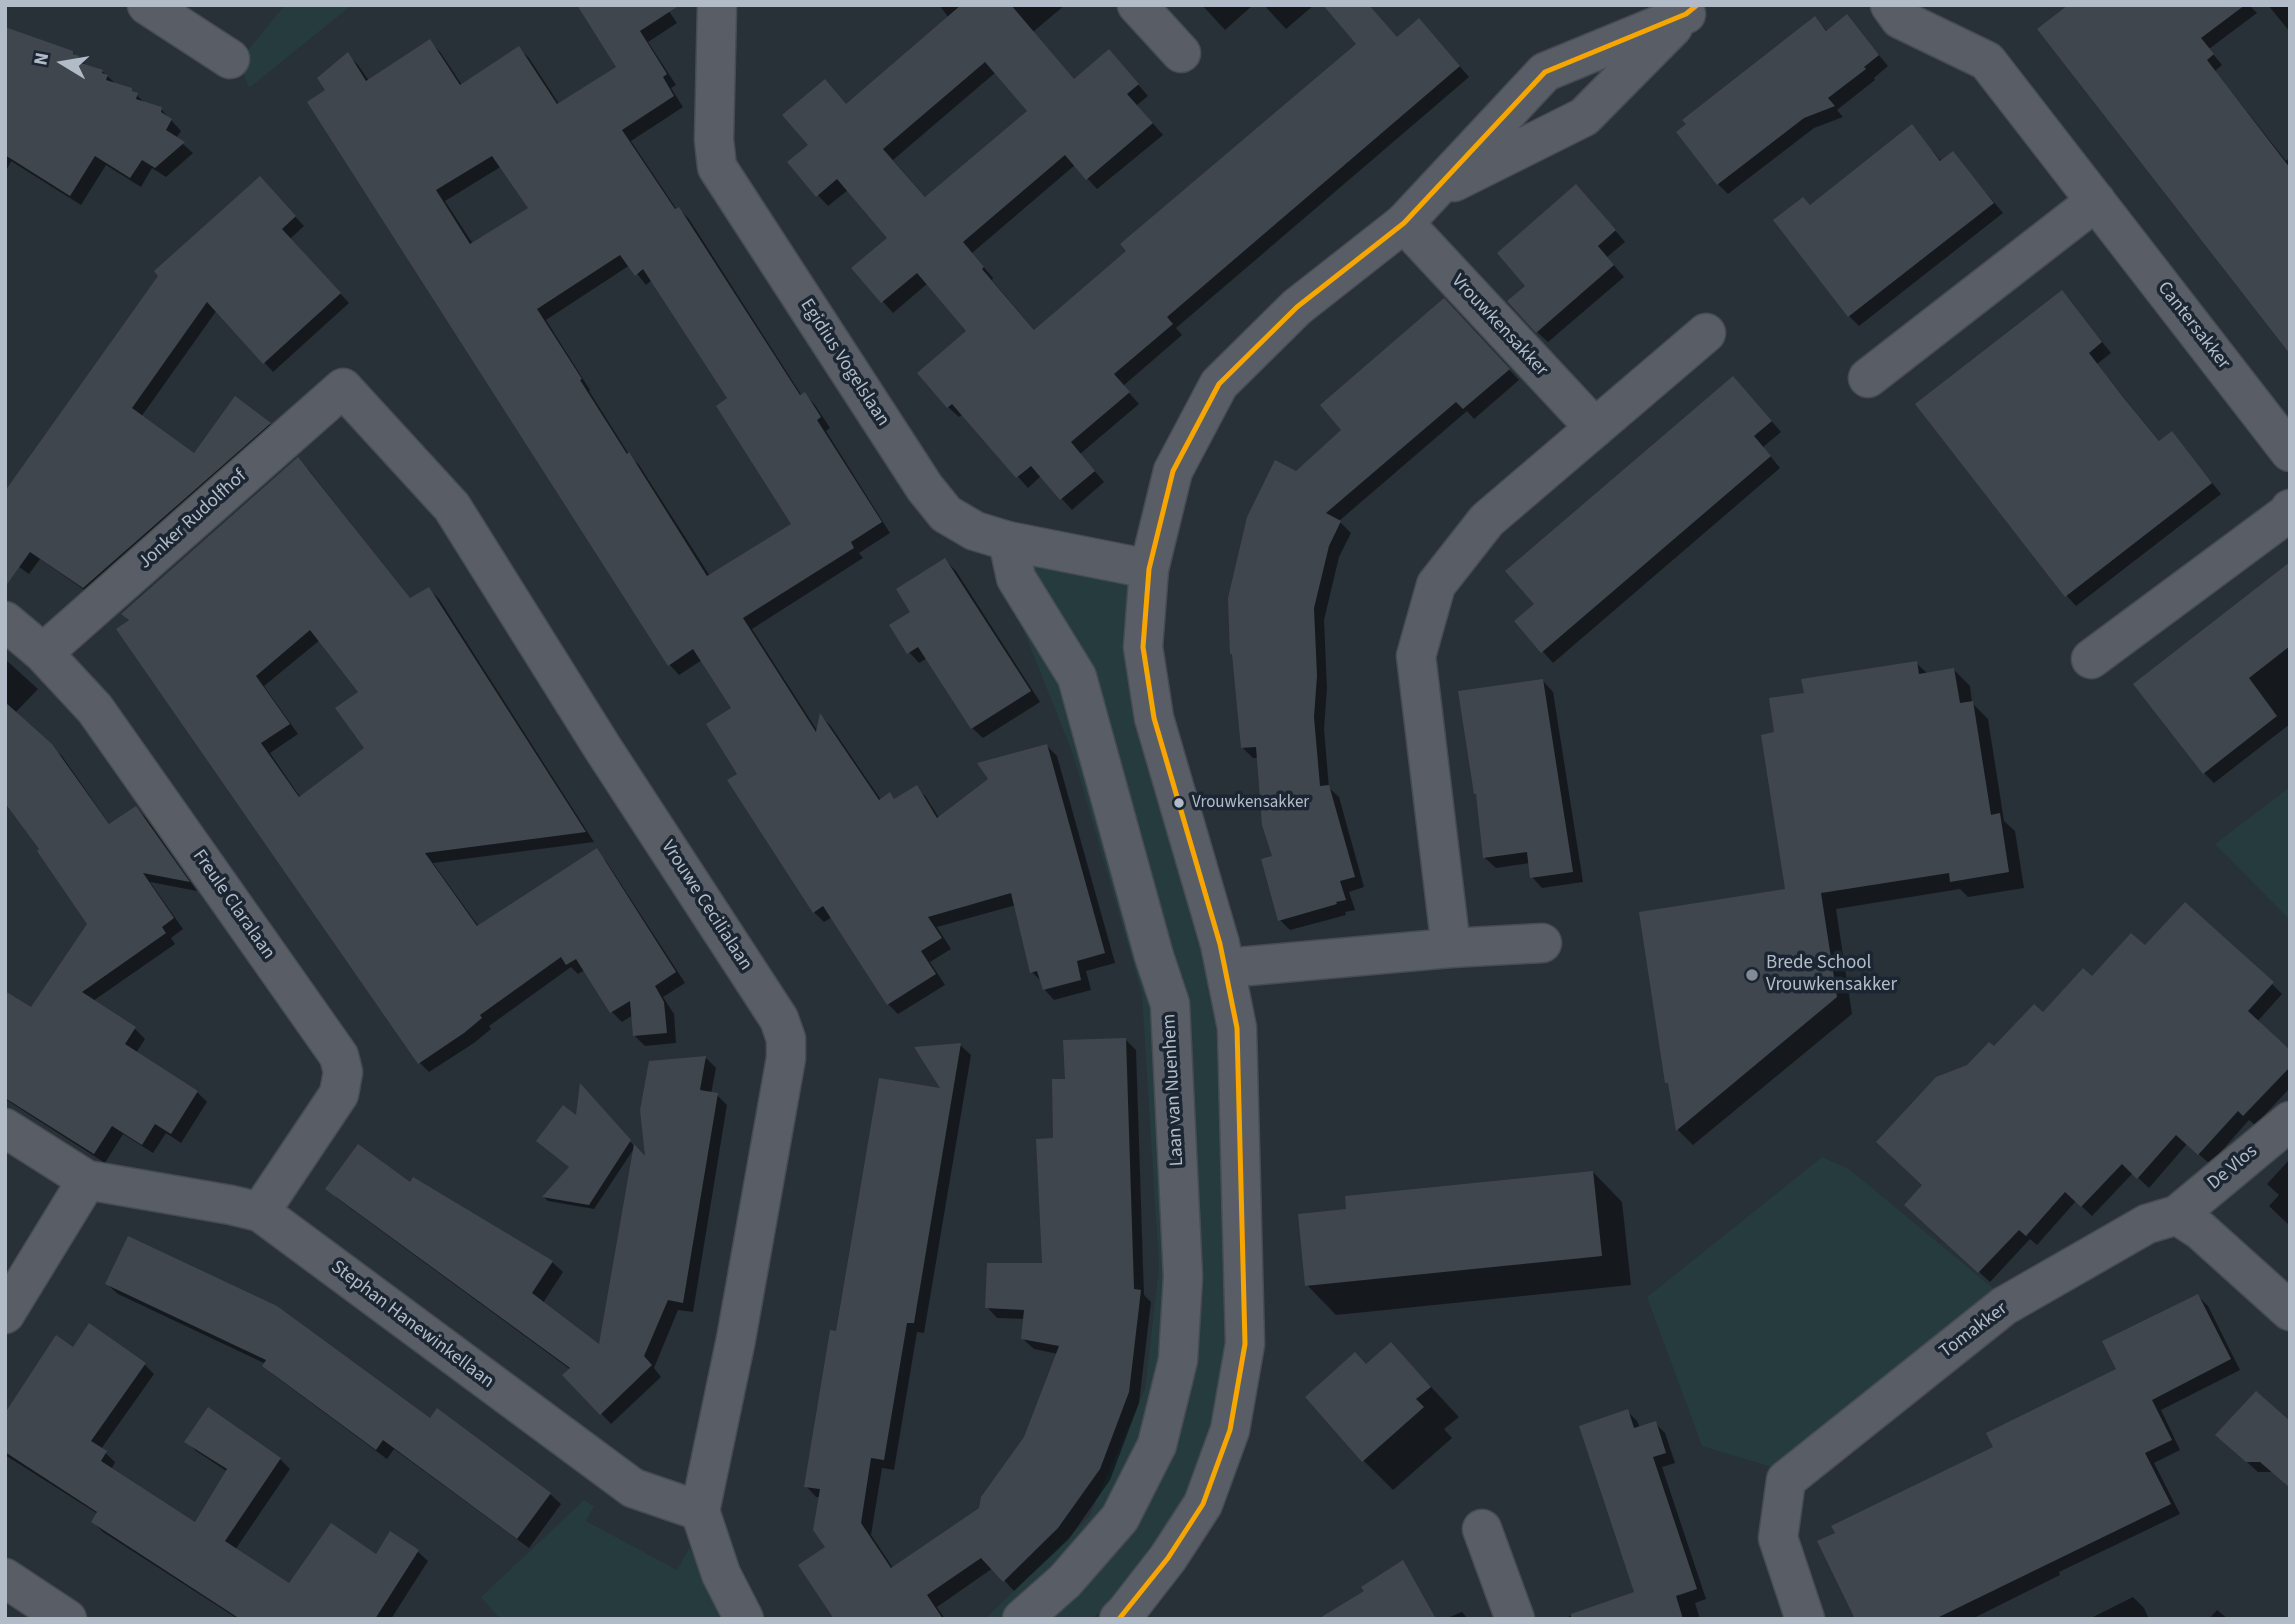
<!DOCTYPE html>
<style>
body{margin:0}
#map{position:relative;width:2295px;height:1624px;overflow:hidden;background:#283038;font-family:"Source Sans 3",sans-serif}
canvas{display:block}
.frame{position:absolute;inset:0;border:7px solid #b2bcc9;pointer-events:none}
.north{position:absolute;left:28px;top:28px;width:70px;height:70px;-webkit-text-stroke:5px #1c2633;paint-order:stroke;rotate:281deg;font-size:19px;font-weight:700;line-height:28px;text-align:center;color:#b2bcc9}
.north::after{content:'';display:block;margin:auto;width:24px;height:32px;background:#b2bcc9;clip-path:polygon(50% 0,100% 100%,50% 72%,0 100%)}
</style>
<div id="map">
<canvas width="2295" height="1624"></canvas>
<div class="frame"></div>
<div class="north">N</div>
</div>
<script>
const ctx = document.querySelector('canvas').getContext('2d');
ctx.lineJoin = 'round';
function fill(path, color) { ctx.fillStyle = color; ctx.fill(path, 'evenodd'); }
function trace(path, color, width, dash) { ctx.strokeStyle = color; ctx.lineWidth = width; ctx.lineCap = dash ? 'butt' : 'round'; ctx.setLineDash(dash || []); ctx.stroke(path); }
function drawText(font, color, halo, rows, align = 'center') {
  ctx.font = font + ' "Source Sans 3",sans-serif'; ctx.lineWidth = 7; ctx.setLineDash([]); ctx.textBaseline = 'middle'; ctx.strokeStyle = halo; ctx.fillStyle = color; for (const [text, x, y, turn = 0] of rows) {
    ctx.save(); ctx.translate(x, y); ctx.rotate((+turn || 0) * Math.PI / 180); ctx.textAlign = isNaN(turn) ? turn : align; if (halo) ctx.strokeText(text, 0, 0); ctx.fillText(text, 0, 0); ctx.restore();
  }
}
const green = new Path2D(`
 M285 5H352L249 88 239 61Z
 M981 524 1133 559 1225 1018 1234 1343 1212 1440 1177 1520 1110 1602 1092 1619H985L1089 1517 1145 1389 1159 1268 1142 994 1073 754Z
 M2290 787V920L2215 844Z
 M1822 1157 1849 1169 2005 1298 1788 1472 1702 1446 1647 1297Z
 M584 1500 594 1506 586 1521 677 1570 689 1548 728 1619H500L481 1597Z`);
const shadow = new Path2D(`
 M579 5 666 7 677 23 648 42 676 85 671 88 683 107 631 141 677 210 679 209 689 219 802 396 805 394 815 405 830 428 826 431 890 533 859 553 863 558 752 629 818 732 821 717 830 725 881 800 890 795 895 800 916 787 926 797 939 818 1047 746 1057 756 1115 963 1086 971 1091 990 1054 1000 1044 989 1042 982 1032 972 1016 905 937 927 951 949 930 962 945 985 898 1014 888 1004 832 917 824 922 814 912 740 774 733 709 702 660 679 675 669 664 327 91 348 55 358 65 369 81 430 42 440 52 462 85 518 48 529 58 559 104 618 67ZM502 166 530 208 473 244 445 201ZM630 265 646 285 652 280 729 399 793 525 710 576 639 465 630 456 589 391 590 390 546 320Z
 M939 5H1065L1033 32 1074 81 1119 62 1148 96 1137 105 1163 135 1097 189 1075 165 972 253 993 278 992 280 1035 331 1397 39 1429 31 1469 77 1176 328 1182 335 1123 386 1139 404 1080 454 1104 482 1072 510 1041 476 1028 488 963 414 959 417 948 407 968 331 928 283 893 313 854 269 889 238 848 190 828 206 803 179 810 145 846 105 949 18ZM996 72 1029 111 926 198 893 160Z
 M1202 5H1253L1225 30Z
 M1264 5H1314L1286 29Z
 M2093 5H2249L2257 13 2209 49 2222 65 2215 71 2286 161 2290 157V351Z
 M2268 5H2290V32Z
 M1847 17 1888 66 1874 78 1875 80 1837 110 1843 117 1814 128 1728 194 1718 184 1815 18 1828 32Z
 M5 29 72 52 87 66 102 71 117 85 131 90 146 104 161 109 181 131 176 138 193 153 166 177 152 168 141 187 106 165 81 205 11 161 5 173Z
 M1912 127 1942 162 1953 153 2003 213 1859 326 1849 316 1811 207Z
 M268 187 304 226 290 239 349 303 273 372 217 310 141 417 195 456 270 424 278 433 93 596 40 559 29 574 5 557Z
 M1587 197 1625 242 1607 257 1624 277 1548 342 1537 332 1527 286Z
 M2062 292 2111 353 2097 364 2133 409 2160 442 2172 433 2221 494 2076 606 2067 596 1918 405Z
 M1454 311 1519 380 1474 419 1467 411 1339 521 1351 533 1339 557 1324 620 1327 688 1324 729 1329 788 1339 797 1364 887 1349 892 1355 910 1345 912 1346 915 1290 930 1280 920 1274 858 1258 758H1253L1243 748 1296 473 1344 430Z
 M1744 389 1781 432 1763 447 1780 468 1553 663 1516 621 1536 604Z
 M308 469 411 600 429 589 439 599 594 842 433 863 479 927 596 851 606 861 685 983 663 997 674 1014 676 1043 645 1046 635 1036 633 1015 622 1022 612 1012 585 970 578 974 571 967 489 1026 491 1029 474 1043 429 1072 419 1062 118 629ZM320 640 360 693 367 748 300 797 270 753 298 734 264 686Z
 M945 560 956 571 1040 702 983 738 972 728 927 658 919 663 909 652 912 613Z
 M2290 575V724L2214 783 2204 773Z
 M5 659 38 689 15 713 62 756 110 825 136 808 146 818 197 891 150 882 183 929 171 938 175 944 93 1001 135 1029 145 1039 136 1053 197 1092 207 1102 181 1143 166 1133 153 1153 123 1134 105 1163 5 1099V993L32 1010 89 924 12 808 5 802Z
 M1916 663 1928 674 1954 670 1970 686 1972 703 1988 719 2004 821 2015 831 2024 888 1968 897 1960 889 1836 909 1852 1014 1693 1145 1678 1130 1670 1085 1787 890 1776 734 1806 694Z
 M1543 681 1553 692 1583 882 1542 888 1532 877 1530 863 1496 868 1485 858 1478 796 1475 794Z
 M2145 948 2272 984 2282 994 2257 1022 2290 1052V1088L2255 1125 2249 1120 2210 1164 2187 1144 2149 1188 2133 1173 2092 1216 2076 1201 2037 1245 2030 1239 1990 1282 1917 1215 1924 1185 1968 1067 2092 979Z
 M1125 1039 1136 1050 1144 1295 1151 1302 1139 1403 1110 1480 1069 1539 1014 1591 993 1568 937 1607 945 1619H837L820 1497H816L806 1486 838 1333 943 1090 960 1045 971 1055 924 1333 917 1332 894 1470 882 1468 871 1535 893 1568 980 1510 1025 1437 1058 1354 1034 1349 1023 1339 1025 1319 997 1318 987 1307 1044 1264 1055 1140 1067 1080Z
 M706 1058 716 1068 711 1094 717 1095 727 1105 693 1312 678 1310 654 1368 661 1377 611 1424 565 1375 571 1370 338 1199 327 1188 410 1185 552 1262 563 1272 543 1303 601 1347 647 1159Z
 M581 1087 635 1147 594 1209 548 1201 544 1197 570 1167Z
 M2290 1159V1226L2269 1206 2279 1195 2267 1184Z
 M1593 1172 1622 1202 1631 1285 1336 1315 1307 1285 1348 1210Z
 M107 1284 430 1421 550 1494 561 1504 529 1548 394 1449 387 1459 275 1376 264 1366 266 1364 118 1294Z
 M2198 1296 2208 1306 2240 1370 2161 1410 2180 1450 2154 1463 2180 1514 2059 1572 2060 1575 1972 1619H1897L1995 1448 2119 1370Z
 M1391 1344 1459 1417 1444 1429 1452 1438 1393 1490 1364 1461 1307 1397 1366 1366Z
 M73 1349 145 1365 154 1374 101 1449 115 1462 111 1470 196 1524 228 1472 196 1451 187 1442 280 1459 290 1469 235 1550 289 1585 376 1556 391 1534 418 1552 428 1561 391 1619H238L103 1532 93 1522 98 1514 5 1455V1416Z
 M1627 1411 1637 1421 1640 1428 1655 1423 1665 1433 1675 1463 1662 1467 1706 1599 1695 1603 1700 1619H1562L1636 1593Z
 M2290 1423 2272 1472H2258L2228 1445Z
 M2133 1597 2144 1608 2149 1619H2089Z
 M2217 1610 2228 1619H2209Z
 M1462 1612 1468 1619H1445Z`);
const building = new Path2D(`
 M577 5H680L640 31 667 74 663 77 674 96 622 130 675 209 679 207 800 395 805 392 821 417 817 420 882 522 851 542 854 548 743 618 816 732 820 713 873 791 870 792 873 791 879 800 890 792 894 799 917 785 937 818 988 779 977 763 1047 744 1105 953 1077 961 1081 980 1043 990 1037 971 1030 973 1011 893 928 917 942 938 921 951 936 974 887 1005 823 906 813 913 727 780 737 774 706 724 731 708 693 649 668 666 307 102 325 90 317 78 348 52 366 81 430 39 460 85 519 46 557 104 616 67ZM492 156 528 208 470 244 436 190ZM620 255 635 276 643 269 727 398 716 406 791 524 707 576 629 452 627 454 580 380 582 379 537 309Z
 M961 5H1011L1074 79 1109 49 1139 84 1127 94 1153 123 1086 180 1065 155 963 242 984 267 982 269 1034 330 1126 251 1120 244 1356 44 1323 5H1369L1397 37 1419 18 1460 66 1167 317 1173 324 1114 374 1130 392 1071 442 1095 471 1060 500 1031 466 1016 478 952 404 947 408 917 373 966 331 917 273 881 303 851 268 887 238 837 179 816 197 787 162 808 145 782 115 825 79 846 104ZM985 62 1027 111 925 197 883 149Z
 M2068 5H2245L2201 38 2214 54 2207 60 2290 168V354L2037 29Z
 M1847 14 1879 55 1864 67 1866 69 1828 98 1835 106 1804 118 1717 185 1676 132 1686 124 1682 120 1815 16 1826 31Z
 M5 27 73 51V54L79 56 78 62 103 70 102 73 108 75 106 80 132 88V91L138 93 136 99 162 107 161 112 172 119 166 130 185 142 155 168 142 160 130 178 95 156 70 196 5 155Z
 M1912 124 1940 161 1953 151 1994 203 1848 317 1773 220 1803 197 1810 205Z
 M260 176 296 216 282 229 341 293 263 364 207 302 132 408 194 453 235 396 271 423 83 588 30 552 5 587V491L158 276 154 271Z
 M1576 184 1616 230 1598 246 1614 265 1536 333 1507 301 1525 286 1497 253Z
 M2062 290 2102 342 2089 353 2123 397 2159 441 2172 431 2212 483 2065 597 1915 404Z
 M1444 298 1510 369 1463 409 1456 402 1326 513 1341 521 1329 546 1314 608 1317 676 1314 717 1320 786 1329 785 1355 877 1340 881 1346 900 1336 902 1337 904 1278 921 1261 859 1272 856 1262 825 1256 747 1241 748 1232 654H1230L1228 598 1247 517 1275 460 1296 471 1341 430 1320 405Z
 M1733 376 1772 421 1754 436 1771 456 1541 653 1514 621 1534 604 1505 571Z
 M298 457 410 598 429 587 586 832 425 853 477 926 597 848 676 972 655 986 664 1002 667 1033 633 1036 630 1001 610 1013 576 959 566 965 561 957 480 1015 482 1018 464 1033 418 1064 116 629 129 620 121 614ZM310 630 358 692 335 708 364 748 299 797 261 743 290 724 256 676Z
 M945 558 1031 691 971 729 918 647 907 654 889 625 910 612 896 589Z
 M2290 562V646L2249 678 2277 716 2203 774 2133 684Z
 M1917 661 1919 674 1954 668 1960 703 1973 701 1991 815 2000 813 2009 872 1950 882 1949 873 1821 893 1837 997 1676 1131 1668 1083H1665L1639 912 1785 889 1761 735 1774 732 1769 698 1804 693 1801 679Z
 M1543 679 1573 872 1530 878 1527 852 1483 858 1476 794H1474L1458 691Z
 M5 702 52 744 109 824 136 806 190 882 143 873 174 918 162 927 166 933 82 992 136 1027 125 1044 198 1091 171 1134 155 1124 142 1145 112 1126 94 1154 5 1098V991L31 1007 87 924 37 851 39 849 5 803Z
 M2185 902 2274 982 2248 1011 2290 1050V1067L2243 1116 2238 1111 2198 1155 2176 1135 2137 1179 2122 1164 2081 1207 2065 1192 2026 1236 2019 1230 1978 1273 1904 1205 1922 1185 1876 1142 1936 1077 1967 1065 1989 1042 1994 1046 2034 1004 2043 1012 2083 968 2092 976 2131 933 2145 945Z
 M1126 1038 1134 1289 1141 1290 1129 1392 1100 1469 1058 1528 1003 1582 981 1558 927 1595 943 1619H834L798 1565 825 1547 813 1530 820 1489 804 1487 830 1330 836 1331 879 1078 940 1088 914 1047 961 1043 914 1323H907L884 1460 871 1458 861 1523 891 1568 979 1508 981 1497 1024 1437 1059 1346 1021 1339 1024 1310 985 1308 987 1263H1042L1036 1139 1053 1138 1052 1079H1065L1063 1040Z
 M706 1056 700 1090 718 1093 683 1303 668 1300 644 1356 652 1365 600 1415 562 1375 570 1368 325 1189 358 1144 410 1182 413 1177 553 1261 532 1293 599 1344 634 1144 645 1156 640 1110 649 1061Z
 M580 1083 631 1140 589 1205 542 1197 569 1167 536 1141 563 1105 576 1115Z
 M1593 1171 1602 1256 1305 1286 1298 1214 1346 1209 1345 1196Z
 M128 1236 277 1306 430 1418 437 1408 551 1493 517 1539 383 1440 376 1450 262 1366 266 1360 105 1284Z
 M2198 1294 2231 1359 2152 1400 2172 1440 2145 1453 2171 1504 1935 1619H1855L1817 1541 1835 1533 1831 1526 1993 1447 1986 1433 2116 1369 2102 1341Z
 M89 1323 146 1363 91 1441 107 1451 101 1461 195 1522 227 1469 184 1442 208 1407 281 1458 225 1541 289 1583 331 1523 376 1554 390 1531 419 1550 375 1619H240L91 1522 97 1512 5 1452V1413L56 1335 73 1347Z
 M1391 1342 1431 1387 1416 1399 1424 1407 1362 1462 1305 1397 1355 1352 1366 1364Z
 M2256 1391 2290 1421V1488L2260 1462H2246L2215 1435Z
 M1628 1409 1634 1428 1656 1421 1666 1453 1653 1457 1697 1589 1676 1596 1683 1619H1571V1614L1634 1592 1579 1426Z
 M1403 1560 1436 1619H1318L1364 1591 1361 1587Z`);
const minor = new Path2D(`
 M147 5 230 59
 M717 5 714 140 717 167 925 488 946 514 975 531 1008 541 1149 569
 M1137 5 1181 53
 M1890 5 1900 19 1987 61 2290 452
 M1404 223 1595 428
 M1868 378 2096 201
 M1008 541 1016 578 1077 677 1154 956 1170 1004 1183 1277 1178 1360 1157 1445 1120 1518 1065 1581 1022 1619
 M5 621 43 653 95 709 339 1056 343 1072 339 1094 260 1212
 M43 653 343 388 452 507 602 747 779 1019 786 1039V1058L736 1339 700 1511
 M2091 659 2288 513 2290 509
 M1451 948 1416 656 1436 585 1487 520 1706 333
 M1226 968 1451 948 1542 943
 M5 1128 87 1180 231 1205 260 1212 633 1488 700 1511 721 1574 744 1619
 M2177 1215 2290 1121
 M5 1314 87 1180
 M1482 1529 1515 1619
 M5 1578 67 1619
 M1805 1619 1778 1538 1786 1480 2004 1306 2147 1224 2177 1215 2200 1230 2290 1311`);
const tertiary = new Path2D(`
 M1454 182 1584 117 1673 27
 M1119 1619 1126 1612 1168 1558 1203 1504 1230 1430 1245 1344 1237 1028 1220 944 1154 718 1143 647 1149 569 1173 471 1219 384 1297 307 1404 223 1545 72 1686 14`);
const bus1 = new Path2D(`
 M1119 1619 1168 1558 1203 1504 1230 1430 1245 1344 1237 1028 1220 944 1154 718 1143 647 1149 569 1173 471 1219 384 1297 307 1404 223 1545 72 1686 14 1697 5`);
const markers = [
 [1179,803,6,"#b2bcc9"],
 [1752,975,7,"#828b96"]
];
const busNames = [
 ["Vrouwkensakker",1192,803]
];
const streetNames = [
 ["Vrouwkensakker",1499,326,47],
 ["Cantersakker",2193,326,52],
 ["Egidius Vogelslaan",844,363,57],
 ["Jonker Rudolfhof",193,520,-42],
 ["Freule Claralaan",233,905,55],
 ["Vrouwe Cecilialaan",706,906,57],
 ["Laan van Nuenhem",1174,1090,-93],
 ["De Vlos",2233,1168,-40],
 ["Stephan Hanewinkellaan",412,1325,37],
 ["Tomakker",1974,1331,-37]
];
const poiNames = [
 ["Brede School",1766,964],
 ["Vrouwkensakker",1766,986]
];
fill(green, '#253b3e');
fill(shadow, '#0007');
fill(building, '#40464e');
trace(minor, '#474c53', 41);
trace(tertiary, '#474c53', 41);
trace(minor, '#595e66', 38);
trace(tertiary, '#595e66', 38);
trace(bus1, '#f7a600', 5);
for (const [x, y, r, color] of markers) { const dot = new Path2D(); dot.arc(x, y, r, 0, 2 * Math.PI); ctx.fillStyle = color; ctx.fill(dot); trace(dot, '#1c2633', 2.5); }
drawText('17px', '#b2bcc9', '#1c2633', busNames, 'left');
drawText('19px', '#b2bcc9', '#1c2633', streetNames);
drawText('19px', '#b2bcc9', '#1c2633', poiNames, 'left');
</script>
